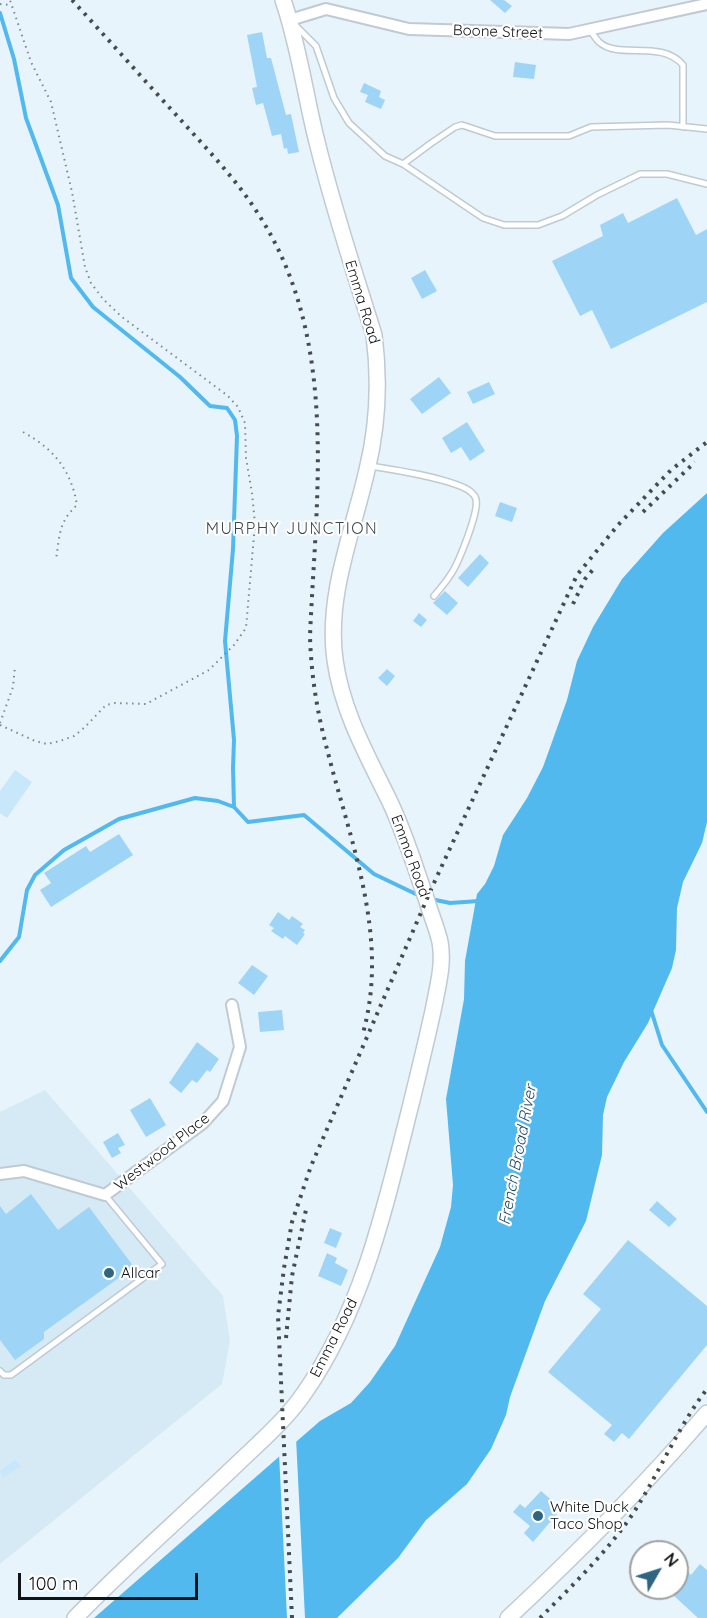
<!DOCTYPE html>
<style>
body{margin:0}
#map{position:relative;width:707px;height:1618px;overflow:hidden;background:#e8f4fb;font-family:Quicksand,sans-serif}
canvas{display:block}
.north{position:absolute;left:629px;top:1540px;width:60px;height:60px;box-sizing:border-box;background:#fff;border:2px solid #9fa1a1;border-radius:50%;rotate:51deg;font-size:16px;font-weight:700;line-height:24px;text-align:center;color:#0f1315}
.north::after{content:'';display:block;margin:auto;width:21px;height:27px;background:#306581;clip-path:polygon(50% 0,100% 100%,50% 72%,0 100%)}
.scale{position:absolute;left:18px;top:1573px;width:180px;height:27px;box-sizing:border-box;border:3px solid #0f1315;border-top:0;padding-left:8px;font-size:18px;line-height:21px;white-space:nowrap;color:#0f1315;-webkit-text-stroke:4px #fff;paint-order:stroke}
</style>
<div id="map">
<canvas width="707" height="1618"></canvas>
<div class="north">N</div>
<div class="scale">100 m</div>
</div>
<script>
const ctx = document.querySelector('canvas').getContext('2d');
ctx.lineJoin = 'round';
function fill(path, color) { ctx.fillStyle = color; ctx.fill(path, 'evenodd'); }
function trace(path, color, width, dash) { ctx.strokeStyle = color; ctx.lineWidth = width; ctx.lineCap = dash ? 'butt' : 'round'; ctx.setLineDash(dash || []); ctx.stroke(path); }
function drawText(font, color, halo, rows, align = 'center') {
  ctx.font = font + ' Quicksand,sans-serif'; ctx.lineWidth = 4.5; ctx.setLineDash([]); ctx.textBaseline = 'middle'; ctx.strokeStyle = halo; ctx.fillStyle = color; for (const [text, x, y, turn = 0] of rows) {
    ctx.save(); ctx.translate(x, y); ctx.rotate((+turn || 0) * Math.PI / 180); ctx.textAlign = isNaN(turn) ? turn : align; if (halo) ctx.strokeText(text, 0, 0); ctx.fillText(text, 0, 0); ctx.restore();
  }
}
const built = new Path2D(`
 M45 1090 223 1296 230 1341 222 1384 0 1564V1112Z`);
const green = new Path2D(`
 M15 770 32 782 7 818 0 813V791Z
 M15 1460 21 1466 3 1478 0 1471Z`);
const water = new Path2D(`
 M707 493V822L702 843 683 882 677 908 676 950 672 968 648 1023 624 1062 607 1097 603 1115 602 1155 586 1221 545 1301 510 1397 506 1415 491 1449 467 1484 426 1520 398 1558 337 1618H94L320 1421 351 1403 370 1382 395 1346 440 1247 451 1207 453 1185 446 1099 464 999 465 961 477 894 485 884 494 866 503 835 527 798 543 767 567 700 577 661 593 627 622 579 663 533Z`);
const pier = new Path2D(`
 M296 1438 305 1618H287L279 1453Z`);
const stream = new Path2D(`
 M0 13 14 59 26 118 58 205 71 278 93 307 180 377 210 406 227 408 235 420 237 436 233 549 225 641 234 740 233 768 234 807
 M431 899 450 903 479 901
 M0 961 19 937 27 890 35 875 64 850 119 819 195 798 218 801 234 807 248 822 304 815 374 874 420 896
 M651 1010 662 1045 707 1112`);
const building = new Path2D(`
 M490 0H504L512 6 505 13Z
 M262 32 267 58H271L286 115 291 114 299 152 288 154 287 148 284 149 281 134 272 136 263 103 256 105 252 88 257 87 247 35Z
 M515 62 536 65 534 79 513 77Z
 M364 83 381 91 379 97 385 100 381 109 365 102 368 95 360 92Z
 M677 198 696 235 707 229V302L611 349 592 310 580 316 552 261 603 236 600 225 623 213 628 223Z
 M425 270 437 291 422 299 411 278Z
 M439 377 451 393 422 414 410 399Z
 M489 382 495 394 473 404 467 392Z
 M467 422 485 451 470 461 461 447 451 453 442 438Z
 M500 502 517 508 512 522 495 516Z
 M480 554 489 563 468 587 458 578Z
 M445 591 458 603 447 615 433 603Z
 M419 613 427 620 421 627 413 621Z
 M387 669 395 676 387 686 378 678Z
 M119 834 133 855 51 907 40 890 51 883 44 873 86 846 90 852Z
 M278 912 289 920 292 916 303 924 300 927 305 930 303 933 305 934 297 945 285 936 283 939 271 931 274 928 269 925Z
 M252 965 268 976 254 995 238 983Z
 M282 1010 284 1030 260 1032 258 1012Z
 M197 1042 219 1059 210 1072 207 1070 197 1083 192 1080 181 1093 169 1083Z
 M150 1098 166 1125 146 1137 130 1110Z
 M118 1133 125 1145 118 1148 121 1153 112 1158 103 1142Z
 M31 1194 58 1230 89 1207 134 1267 44 1332V1339L15 1360 0 1340V1206L6 1214Z
 M657 1201 677 1219 669 1227 649 1210Z
 M330 1228 342 1233 336 1248 324 1243Z
 M628 1240 707 1306V1345L629 1439 622 1433 614 1442 604 1434 612 1425 548 1372 601 1309 583 1294Z
 M327 1253 337 1258 335 1263 348 1270 341 1286 318 1276Z
 M541 1491 555 1503 550 1508 557 1514 533 1542 524 1533 530 1526 513 1512 520 1504 525 1508Z
 M700 1564 707 1570V1618H698L672 1594 680 1585 677 1583 687 1571 691 1575Z`);
const path = new Path2D(`
 M0 4 11 5
 M23 432C54 449 71 470 77 505 58 523 60 535 56 559
 M0 723 13 687 15 666
 M0 725 35 741 47 744 60 741 74 736 85 727 106 705 115 703 146 704 209 670 234 645 246 628 255 524 252 493 246 458 245 423 238 407 228 396 122 317 103 299 91 283 85 267 72 192 51 102 31 62 10 0`);
const lane = new Path2D(`
 M295 25 316 46 334 98 349 123 385 156 403 164 483 218 504 225H538L562 216 597 195 640 174H667L707 184
 M590 30C593 34 596 39 599 42 619 60 661 39 683 65V127
 M403 164 430 144 455 127 462 125 495 136H569L591 127 668 125 707 129
 M370 466C390 469 460 480 472 493 474 495 476 497 476 500 479 512 458 564 451 574 446 582 440 589 434 596
 M0 1371 4 1375H11L162 1264 105 1195`);
const street = new Path2D(`
 M290 20 326 9 409 29 569 34 707 4
 M0 1174 24 1171 105 1195 203 1123 223 1101 240 1047 232 1005`);
const secondary = new Path2D(`
 M75 1618C126 1565 183 1516 236 1465 260 1442 287 1419 305 1392 364 1307 386 1203 411 1104 419 1071 427 1039 434 1006 438 985 444 963 440 942 437 928 431 915 427 901 415 867 405 833 389 800 367 755 342 711 335 660 326 596 353 532 367 470 378 425 380 381 374 335 354 271 333 208 317 142 305 95 299 46 283 0
 M508 1618C578 1553 645 1485 707 1413`);
const rail = new Path2D(`
 M72 0C108 39 143 79 179 118 206 148 235 178 257 212 340 338 316 493 310 636 311 674 317 712 327 749 350 841 390 937 363 1033
 M643 512 695 462
 M573 604 585 579 596 566
 M286 1338 292 1276 307 1205
 M292 1618 278 1316 284 1268 292 1222 311 1166 433 885 577 575 618 525 671 470 707 442
 M540 1618C572 1586 606 1553 632 1515 659 1474 677 1428 707 1389`);
const markers = [
 [109,1273,6,"#306581"],
 [538,1516,6,"#306581"]
];
const streetNames = [
 ["Boone Street",498,32,2],
 ["Emma Road",362,302,73],
 ["Emma Road",410,856,70],
 ["Westwood Place",162,1152,-38],
 ["Emma Road",334,1338,-63]
];
const poiNames = [
 ["Allcar",121,1273],
 ["White Duck",550,1507],
 ["Taco Shop",550,1524]
];
const neighbourhoodNames = [
 ["MURPHY JUNCTION",292,529]
];
const waterNames = [
 ["French Broad River",518,1155,-79]
];
fill(built, '#d6eaf6');
fill(green, '#c8e7fa');
fill(water, '#52b9ef');
fill(pier, '#e8f4fb');
trace(stream, '#52b9ef', 4);
fill(building, '#9ed5f6');
trace(lane, '#bfcad2', 8);
trace(street, '#bfcad2', 14);
trace(secondary, '#bfcad2', 18);
trace(path, '#7f878c', 2, [1.5, 4.5]);
trace(lane, '#fff', 5);
trace(street, '#fff', 10);
trace(secondary, '#fff', 15);
trace(rail, '#454b4e', 4, [3, 6]);
for (const [x, y, r, color] of markers) { const dot = new Path2D(); dot.arc(x, y, r, 0, 2 * Math.PI); ctx.fillStyle = color; ctx.fill(dot); trace(dot, '#fff', 2); }
drawText('15px', '#0f1315', '#fff', streetNames);
drawText('15px', '#0f1315', '#fff', poiNames, 'left');
ctx.letterSpacing = '1.5px';
drawText('16px', '#3d474d', '#fff', neighbourhoodNames);
ctx.letterSpacing = '0px';
drawText('italic 16px', '#224c63', '#fff', waterNames);
</script>
